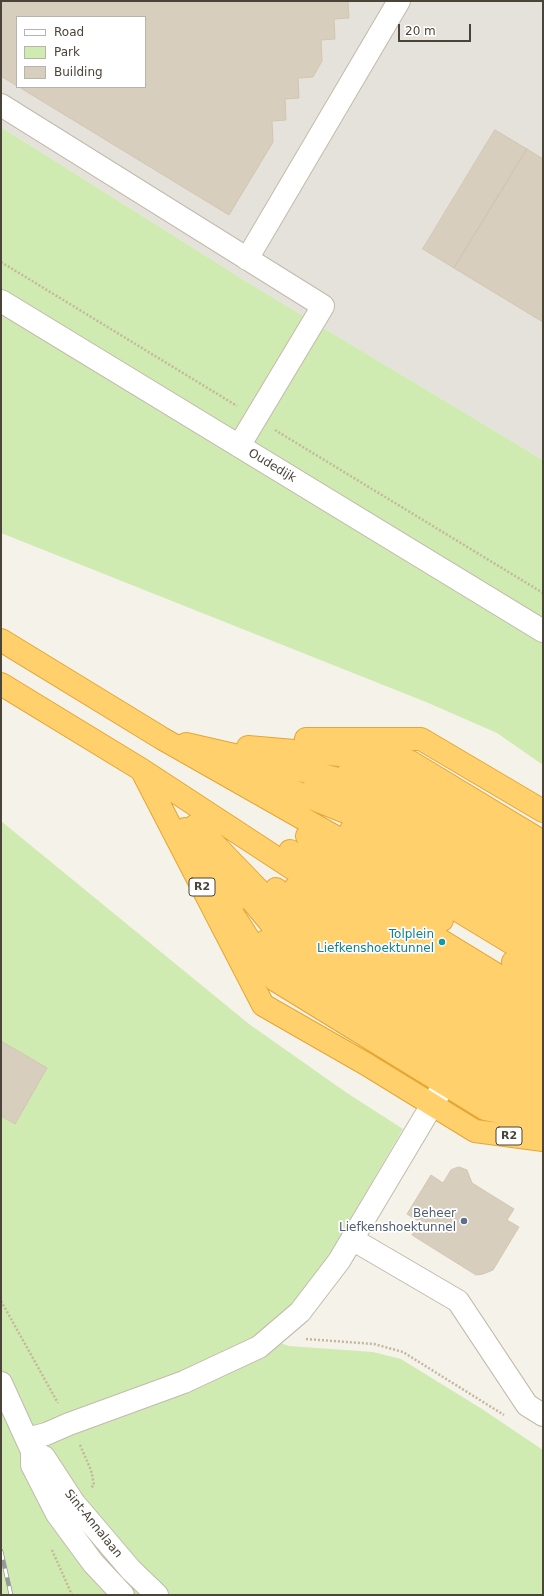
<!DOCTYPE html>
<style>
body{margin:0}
#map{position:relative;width:544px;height:1596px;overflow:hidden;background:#f5f2ea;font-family:"DejaVu Sans",sans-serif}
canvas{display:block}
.frame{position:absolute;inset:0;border:2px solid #4a4337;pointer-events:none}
.legend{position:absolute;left:16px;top:16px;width:130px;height:72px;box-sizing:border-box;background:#fff;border:1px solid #b7b4af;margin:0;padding:5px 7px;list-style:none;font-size:12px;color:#4a4337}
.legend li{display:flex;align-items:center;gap:8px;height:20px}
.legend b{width:20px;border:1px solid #b7b4af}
.scale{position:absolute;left:398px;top:24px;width:73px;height:18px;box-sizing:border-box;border:2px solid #4a4337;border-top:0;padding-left:5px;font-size:12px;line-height:14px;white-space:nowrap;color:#4a4337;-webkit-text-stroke:3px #fff;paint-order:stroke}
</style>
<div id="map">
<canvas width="544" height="1596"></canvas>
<div class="frame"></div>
<ul class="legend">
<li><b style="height:5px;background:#fff"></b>Road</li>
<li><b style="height:11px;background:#d0ebb1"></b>Park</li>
<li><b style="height:11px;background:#d8cebe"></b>Building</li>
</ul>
<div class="scale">20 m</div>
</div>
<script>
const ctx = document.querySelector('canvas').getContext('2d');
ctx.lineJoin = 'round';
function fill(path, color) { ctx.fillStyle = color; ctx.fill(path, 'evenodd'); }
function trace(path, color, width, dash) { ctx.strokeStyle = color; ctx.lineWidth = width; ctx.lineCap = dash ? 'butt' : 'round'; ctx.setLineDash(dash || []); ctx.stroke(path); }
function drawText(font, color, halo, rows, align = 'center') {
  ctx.font = font + ' "DejaVu Sans",sans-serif'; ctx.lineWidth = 3.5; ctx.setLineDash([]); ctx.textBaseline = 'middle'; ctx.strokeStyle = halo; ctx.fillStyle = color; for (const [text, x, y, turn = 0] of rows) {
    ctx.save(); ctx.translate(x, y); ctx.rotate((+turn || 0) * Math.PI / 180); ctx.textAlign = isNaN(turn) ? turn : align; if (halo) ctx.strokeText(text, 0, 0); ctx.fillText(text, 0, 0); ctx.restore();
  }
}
const industrial = new Path2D(`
 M1 1H543V460L252 285 1 127ZM17 17H145V87H17Z`);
const green = new Path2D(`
 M1 127 252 285 543 460V765L497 733 426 702 1 533Z
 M1 821 249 1024 347 1093 403 1129 330 1254 293 1305 272 1340 289 1346 373 1352 401 1359 482 1409 543 1450V1595H1Z`);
const building = new Path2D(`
 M1 1H348L349 18 334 19 335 39 321 40 322 61 313 77 298 78 299 98 285 99 286 120 272 121 273 142 229 215 19 87H145V17H17V86L1 76Z
 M495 130 527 149 454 268 423 249Z
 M527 149 543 159V322L454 268Z
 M1 1041 47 1068 15 1124 1 1116Z
 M459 1167 467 1170 472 1183 514 1209 507 1220 519 1227 493 1270 483 1274 476 1275 412 1235 420 1222 407 1214 431 1175 443 1183 451 1170Z`);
const path = new Path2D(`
 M1 262 237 406
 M275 430 543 593
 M1 1301 58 1403
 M306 1339 374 1344 403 1352 504 1415
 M80 1445 91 1470 94 1485 91 1488
 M52 1550 72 1595`);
const minor = new Path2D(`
 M1 105 323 306 239 446
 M247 259 399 1
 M1 301 543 631
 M352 1239 458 1301 527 1405 543 1415
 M1 1383 32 1451V1465L57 1514 93 1563 123 1595
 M27 1439 46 1434 69 1424 184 1382 259 1347 300 1312 339 1261 454 1068
 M32 1451 44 1457 74 1503 131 1570 157 1595`);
const highway = new Path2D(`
 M1 640 163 739 355 848 543 962
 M1 684 142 770 327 891 543 1023
 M306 739H421L543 811
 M186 744 391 791 543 883
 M248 747 409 761 543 842
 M350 768 400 775 543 861
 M238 769 371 822 543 923
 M142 771 263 1005 366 1064 475 1131 543 1140
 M315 786 382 806 543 902
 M196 825 302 935 512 1064 543 1075
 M185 829 236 900
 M351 830 543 942
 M307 836 346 862 442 920
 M290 851 337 877 543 1003
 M233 878 293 950 504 1079 543 1092
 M295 888 319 906 530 1035 543 1042
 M276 889 311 920 522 1049 543 1059
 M218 891 275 980 485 1109 543 1121
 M266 941 283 965 494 1094 541 1106
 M513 962 543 979`);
const rail = new Path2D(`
 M1 1551 11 1595`);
const markers = [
 [442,942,4,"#0f9aa8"],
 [464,1221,4,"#5c6f8a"]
];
const shields = [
 [202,887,26],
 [509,1136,26]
];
const shieldNames = [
 ["R2",202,887],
 ["R2",509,1136]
];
const streetNames = [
 ["Oudedijk",272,466,31],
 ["Sint-Annalaan",93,1524,51]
];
const cultureNames = [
 ["Tolplein",434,935],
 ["Liefkenshoektunnel",434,949]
];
const serviceNames = [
 ["Beheer",456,1214],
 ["Liefkenshoektunnel",456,1228]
];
fill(industrial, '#e5e1db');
fill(green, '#d0ebb1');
fill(building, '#d8cebe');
trace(building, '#d3c6b1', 1);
trace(minor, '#c2baab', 24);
trace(highway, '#e5a634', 24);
trace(path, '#c4b79c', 2.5, [2, 2]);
trace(minor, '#fff', 22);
trace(highway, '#ffd06b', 22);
trace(rail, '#999', 4.5);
trace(rail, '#fff', 3, [9]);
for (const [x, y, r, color] of markers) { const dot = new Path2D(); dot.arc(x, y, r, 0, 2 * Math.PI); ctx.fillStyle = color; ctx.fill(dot); trace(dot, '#fff', 1.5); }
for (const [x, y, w] of shields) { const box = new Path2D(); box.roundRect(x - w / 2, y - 9, w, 18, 3); ctx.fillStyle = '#fff'; ctx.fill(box); trace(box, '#4a4337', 1); }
drawText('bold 11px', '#4a4337', null, shieldNames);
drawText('12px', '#4a4337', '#fff', streetNames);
drawText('12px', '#0d838f', '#fff', cultureNames, 'right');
drawText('12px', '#4e5e75', '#fff', serviceNames, 'right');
</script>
